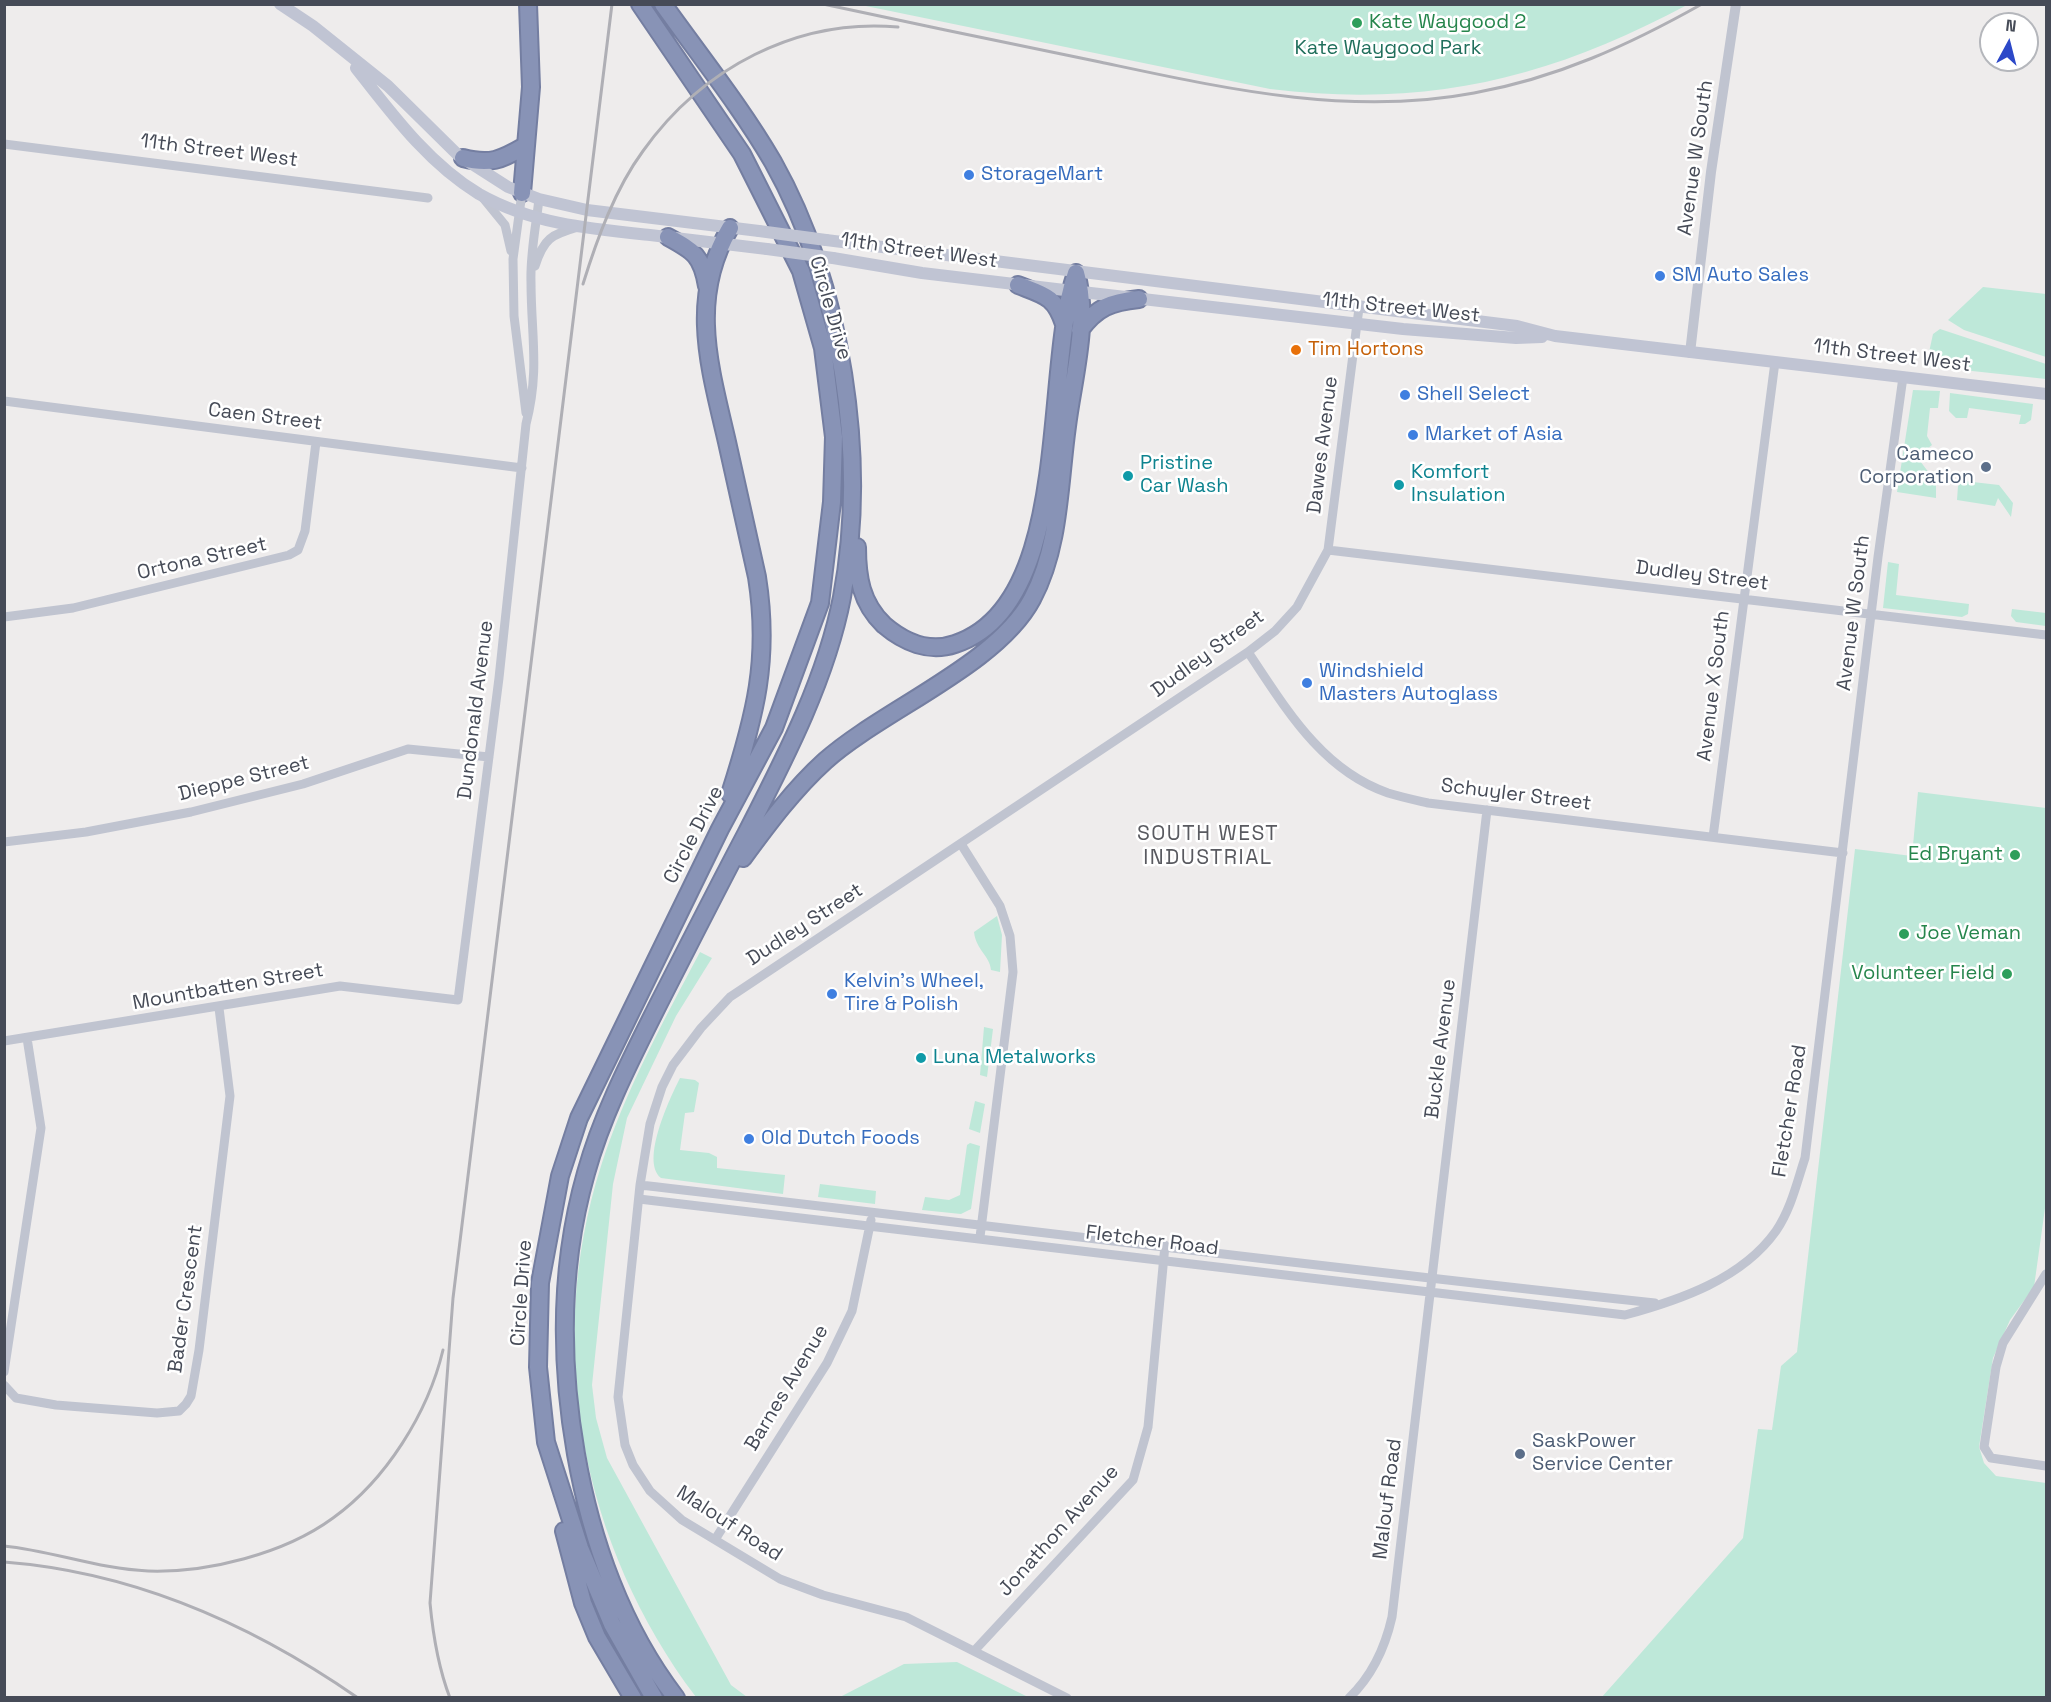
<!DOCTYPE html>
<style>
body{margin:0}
#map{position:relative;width:2051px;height:1702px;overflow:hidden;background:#eeecec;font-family:"Space Grotesk",sans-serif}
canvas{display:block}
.frame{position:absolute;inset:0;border:6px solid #464b57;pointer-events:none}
.north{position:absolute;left:1979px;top:12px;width:60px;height:60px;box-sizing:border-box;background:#fff;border:2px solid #b5b7bc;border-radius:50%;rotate:7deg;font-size:16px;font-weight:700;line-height:24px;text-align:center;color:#464b57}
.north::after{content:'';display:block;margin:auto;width:21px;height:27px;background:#2c48c8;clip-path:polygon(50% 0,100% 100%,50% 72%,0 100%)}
</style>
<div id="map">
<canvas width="2051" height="1702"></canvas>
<div class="frame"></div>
<div class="north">N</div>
</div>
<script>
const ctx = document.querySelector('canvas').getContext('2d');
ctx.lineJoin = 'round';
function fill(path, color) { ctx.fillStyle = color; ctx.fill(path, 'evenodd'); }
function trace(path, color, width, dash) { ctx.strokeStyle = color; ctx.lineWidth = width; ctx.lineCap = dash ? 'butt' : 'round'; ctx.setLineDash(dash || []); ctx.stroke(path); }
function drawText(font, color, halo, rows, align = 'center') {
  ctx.font = font + ' "Space Grotesk",sans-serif'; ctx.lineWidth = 5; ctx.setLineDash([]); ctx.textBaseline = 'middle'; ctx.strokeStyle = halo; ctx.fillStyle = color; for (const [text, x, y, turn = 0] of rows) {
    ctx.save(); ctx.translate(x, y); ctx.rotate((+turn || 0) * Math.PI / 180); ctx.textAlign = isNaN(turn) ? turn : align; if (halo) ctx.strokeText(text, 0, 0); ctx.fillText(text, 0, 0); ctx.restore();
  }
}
const green = new Path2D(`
 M861 5H1687C1548 79 1428 108 1270 89Z
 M1983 287 2046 294V357L1964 330 1948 320Z
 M1940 329 2046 364V379L1926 366 1933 334Z
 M1913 390 1940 391 1938 408H1930L1927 436 1932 445 1917 457 1936 482V498L1897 492Z
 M1950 393 2033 404 2031 420 2025 424H2019L2021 415 1969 408 1967 418H1956L1949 411Z
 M1964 481 1999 485 2013 503 2011 517 1998 498 1995 506 1957 500 1958 486Z
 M1888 562 1899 564 1896 595 1969 604 1968 614 1962 617 1883 608Z
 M2012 609 2046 613V626L2016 622 2011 616Z
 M1918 792 2046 808V1201L2034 1287 2010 1320 1993 1358 1979 1447 1984 1463 1996 1476 2046 1483V1697L1601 1698 1743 1538 1758 1429 1772 1430 1781 1366 1797 1352 1855 849 1912 856Z
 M997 916 1002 935 1000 972 991 970C990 956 976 950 974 932Z
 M700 952 712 958 676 1016 627 1118 613 1184 592 1385 596 1418 607 1458 731 1685 747 1697H696C582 1546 543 1348 601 1166 625 1091 663 1022 700 952Z
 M984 1027 993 1029 987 1077 980 1075Z
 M680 1078 695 1080 699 1083 694 1112 685 1113 680 1150 709 1153 717 1157V1168L785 1175 783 1194 661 1178C640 1161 670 1098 680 1078Z
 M975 1101 985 1104 980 1133 969 1129Z
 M970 1143 980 1146 971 1209 961 1214 922 1210 925 1197 949 1200 960 1195 967 1145Z
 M820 1184 876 1191 875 1204 818 1197Z
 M957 1662 1028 1697H840L904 1664Z`);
const minor = new Path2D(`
 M4 144 428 198
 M522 193 513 259 514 316 526 413
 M483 198 505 225 511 251
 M535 266C544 238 551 235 578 227
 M4 401 522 468
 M1328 550 2046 635
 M4 617 73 608 289 555 298 550 305 531 316 442
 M1248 652C1285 707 1321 770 1388 793 1401 797 1415 800 1428 803L1843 853
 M1713 837 1775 362
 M4 842 86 832 191 812 303 784 408 749 489 757
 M961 844 1000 906 1010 936 1013 972 980 1237
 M4 1041 340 986 458 1000 499 678 526 424C540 370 531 335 531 282 530 254 536 226 539 199
 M640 1185C978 1224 1317 1267 1655 1303
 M639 1199 1625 1315C1680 1300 1742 1279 1776 1231 1791 1209 1797 1182 1805 1158L1878 557 1903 377
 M2046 1274 2003 1343 1996 1367 1984 1447 1991 1458 2046 1466
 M4 1372 41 1128 27 1038
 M4 1385 16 1398 56 1405 157 1413 179 1411 186 1404 191 1396 199 1350 230 1096 219 1008
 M716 1538 827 1363 852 1311 871 1220
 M975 1650 1133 1480 1148 1427 1165 1245
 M1067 1698 906 1617 823 1595 780 1579 682 1520 650 1491 633 1465 625 1445 618 1397 640 1185 650 1124 662 1087 673 1065 701 1028 730 997 1248 652 1275 631 1297 607 1328 550 1359 308
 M1349 1698C1373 1675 1385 1648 1392 1617L1487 810`);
const tertiary = new Path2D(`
 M1690 353 1711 172 1736 4`);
const secondary = new Path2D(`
 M280 4 313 26 388 86 458 155 508 187 539 199 587 210 759 231
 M356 68C392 114 428 163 479 194 532 224 590 229 650 235 689 240 728 244 767 249
 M826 240 1517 326 1555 336 2046 394
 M833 258 922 273 1056 289 1403 329 1516 338 1542 337`);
const motorway = new Path2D(`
 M640 4 742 154 801 271 823 348 834 437 832 502 820 603 774 728 720 829 579 1118 560 1176 540 1283 538 1367 546 1442 580 1548 612 1624 654 1698
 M663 4C700 56 741 107 773 162 842 285 868 459 842 597 826 680 784 760 746 834 716 891 687 948 658 1005 631 1059 602 1115 586 1173 560 1264 560 1362 576 1454 591 1540 622 1628 676 1698
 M463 158C490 165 501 160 525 146
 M522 193 531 87 528 4
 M668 237C694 251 702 256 707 286
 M1018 285C1044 295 1055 296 1064 324
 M1080 330C1097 307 1111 302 1139 299
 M857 547C857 577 861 603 884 625 904 642 929 653 955 644 1074 605 1042 371 1076 273
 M730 794C755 716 770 659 757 577 747 532 737 487 727 442 710 368 688 299 730 228
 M743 858C768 824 794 789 825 761 882 710 997 665 1032 599 1060 547 1059 483 1067 426 1073 378 1090 320 1076 273
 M564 1531 583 1603 597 1637 633 1698`);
const rail = new Path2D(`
 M823 4C915 24 1008 43 1100 62 1223 88 1348 117 1474 93 1557 78 1629 45 1702 4
 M583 284C597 239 615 189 643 151 702 68 797 18 898 27
 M4 1546C53 1551 99 1569 148 1571 207 1573 284 1554 333 1518 386 1480 428 1413 443 1350
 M4 1562C134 1572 253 1625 358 1698
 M450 1698C438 1667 433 1635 430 1603L453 1298 612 4`);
const secondaryBridge = new Path2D(`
 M759 231 826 240
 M767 249 833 258`);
const markers = [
 [1357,23,6,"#2e9e5b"],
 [969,175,6,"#3f7fe0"],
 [1660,276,6,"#3f7fe0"],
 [1296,350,6,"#e8710a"],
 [1405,395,6,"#3f7fe0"],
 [1413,435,6,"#3f7fe0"],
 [1986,467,6,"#5c6f8a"],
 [1128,476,6,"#0f9aa8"],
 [1399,485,6,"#0f9aa8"],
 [1307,683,6,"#3f7fe0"],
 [2015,855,6,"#2e9e5b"],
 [1904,934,6,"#2e9e5b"],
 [2007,974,6,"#2e9e5b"],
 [832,994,6,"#3f7fe0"],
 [921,1058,6,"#0f9aa8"],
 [749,1139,6,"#3f7fe0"],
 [1520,1454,6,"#5c6f8a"]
];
const leisureNames = [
 ["Kate Waygood 2",1369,23],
 ["Ed Bryant",2003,855,"right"],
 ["Joe Veman",1916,934],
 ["Volunteer Field",1995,974,"right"]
];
const parkNames = [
 ["Kate Waygood Park",1388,49]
];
const streetNames = [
 ["11th Street West",219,151,7],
 ["Avenue W South",1696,158,-82],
 ["11th Street West",919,251,8],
 ["Circle Drive",830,308,74],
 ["11th Street West",1401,308,6],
 ["11th Street West",1892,356,7],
 ["Caen Street",265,417,7],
 ["Dawes Avenue",1323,445,-83],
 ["Ortona Street",202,559,-13],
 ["Dudley Street",1702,576,7],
 ["Avenue W South",1854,613,-83],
 ["Dudley Street",1208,654,-36],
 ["Avenue X South",1714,686,-83],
 ["Dundonald Avenue",476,710,-83],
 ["Dieppe Street",244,779,-14],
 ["Schuyler Street",1516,795,7],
 ["Circle Drive",694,835,-63],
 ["Dudley Street",805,925,-33],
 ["Mountbatten Street",228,987,-10],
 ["Buckle Avenue",1441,1049,-83],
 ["Fletcher Road",1790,1111,-81],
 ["Fletcher Road",1152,1241,7],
 ["Circle Drive",522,1293,-86],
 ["Bader Crescent",186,1299,-82],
 ["Barnes Avenue",787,1388,-59],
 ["Malouf Road",1388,1499,-83],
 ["Malouf Road",729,1524,33],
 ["Jonathon Avenue",1059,1531,-48]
];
const shopNames = [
 ["StorageMart",981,175],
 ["SM Auto Sales",1672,276],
 ["Shell Select",1417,395],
 ["Market of Asia",1425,435],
 ["Windshield",1319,672],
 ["Masters Autoglass",1319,695],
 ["Kelvin's Wheel,",844,982],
 ["Tire & Polish",844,1005],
 ["Old Dutch Foods",761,1139]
];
const foodNames = [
 ["Tim Hortons",1308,350]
];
const serviceNames = [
 ["Cameco",1974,455],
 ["Corporation",1974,478],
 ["SaskPower",1532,1442,"left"],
 ["Service Center",1532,1465,"left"]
];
const cultureNames = [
 ["Pristine",1140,464],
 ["Car Wash",1140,487],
 ["Komfort",1411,473],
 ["Insulation",1411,496],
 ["Luna Metalworks",933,1058]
];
const neighbourhoodNames = [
 ["SOUTH WEST",1208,834],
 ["INDUSTRIAL",1208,858]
];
fill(green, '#bee8d9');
trace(motorway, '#747ea1', 20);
trace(minor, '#c0c4d0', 9);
trace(tertiary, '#c0c4d0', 10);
trace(secondary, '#c0c4d3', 12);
trace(motorway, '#8893b6', 16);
trace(rail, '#afafb5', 3);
trace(secondaryBridge, '#c0c4d3', 12);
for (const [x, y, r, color] of markers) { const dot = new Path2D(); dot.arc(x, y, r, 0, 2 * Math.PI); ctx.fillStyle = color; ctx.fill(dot); trace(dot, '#fff', 2); }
drawText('20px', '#27864d', '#fff', leisureNames, 'left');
drawText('20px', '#206f5c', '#fff', parkNames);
drawText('20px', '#464b57', '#fff', streetNames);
drawText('20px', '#366cbe', '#fff', shopNames, 'left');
drawText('20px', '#c56008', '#fff', foodNames, 'left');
drawText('20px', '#4e5e75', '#fff', serviceNames, 'right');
drawText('20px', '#0d838f', '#fff', cultureNames, 'left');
ctx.letterSpacing = '1.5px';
drawText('21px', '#595a60', '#fff', neighbourhoodNames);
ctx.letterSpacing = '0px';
</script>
